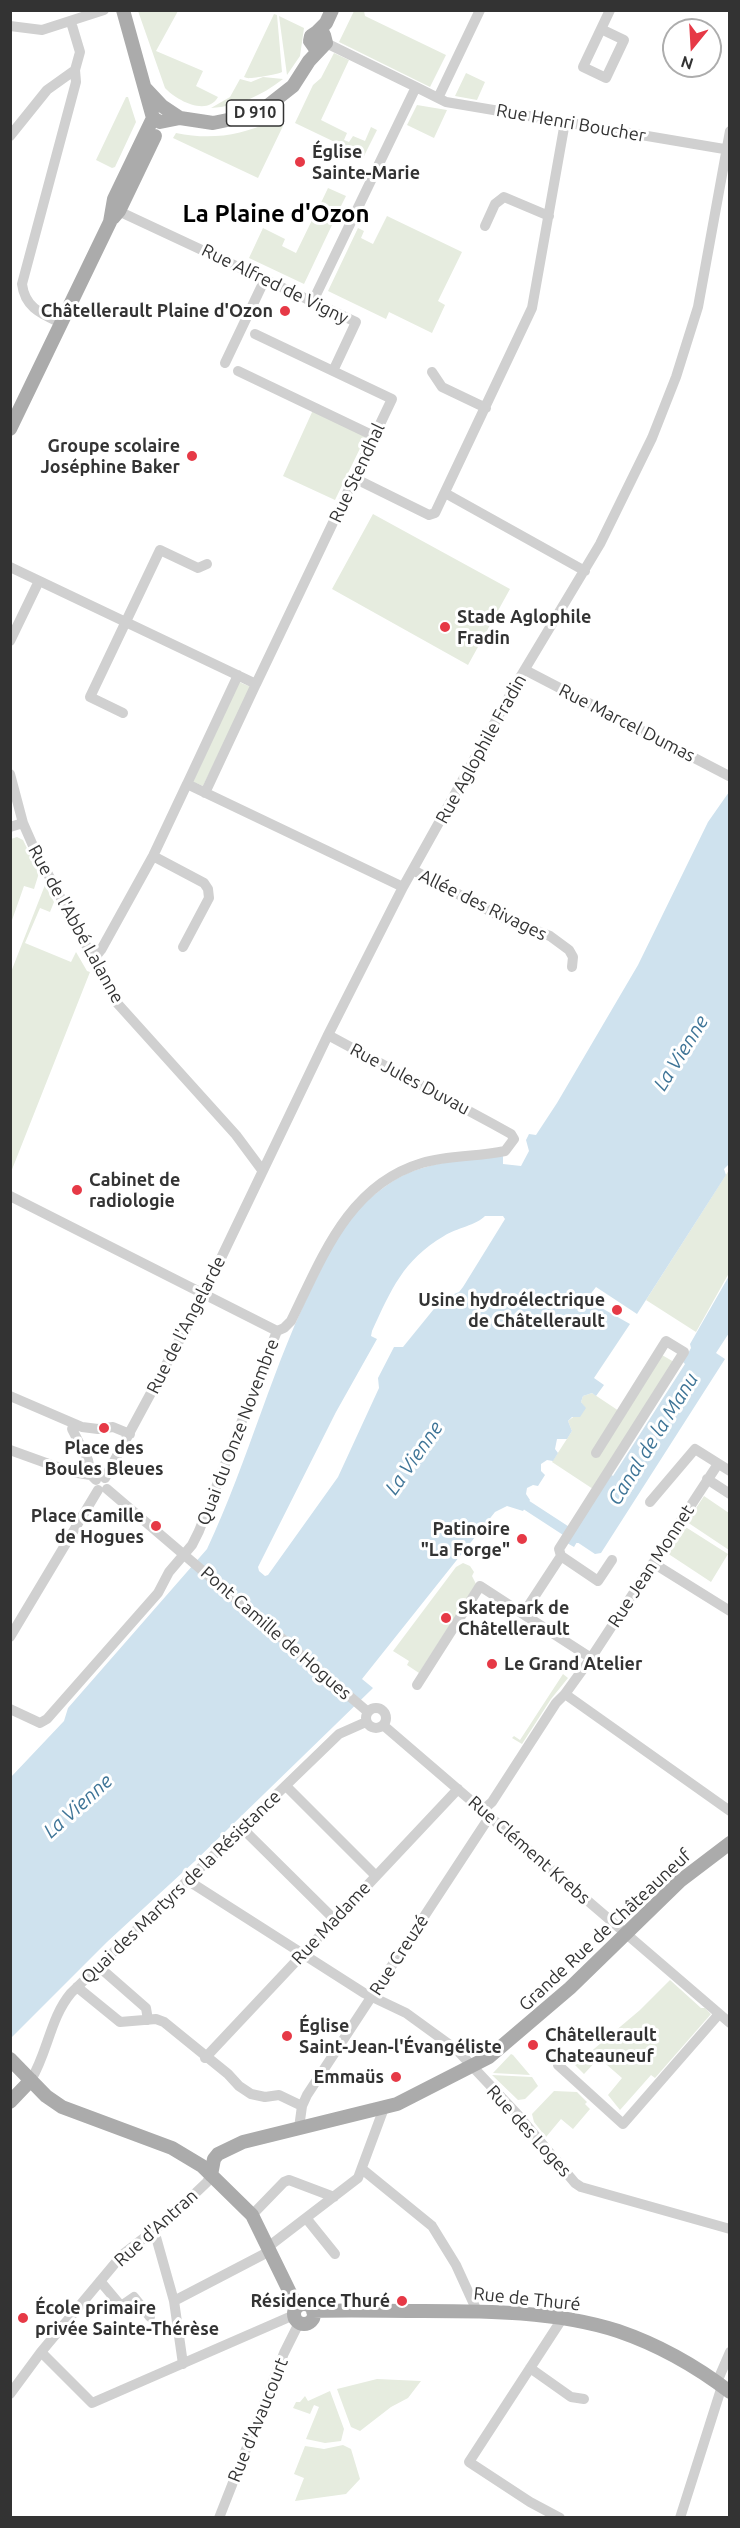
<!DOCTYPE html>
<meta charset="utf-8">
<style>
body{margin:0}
#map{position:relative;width:740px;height:2528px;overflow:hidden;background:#fff;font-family:Ubuntu,sans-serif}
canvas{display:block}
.frame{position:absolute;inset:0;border:12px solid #333;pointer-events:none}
.north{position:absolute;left:662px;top:18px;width:60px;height:60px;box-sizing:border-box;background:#fff;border:2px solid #adadad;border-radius:50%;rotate:198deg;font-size:16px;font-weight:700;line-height:24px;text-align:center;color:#333}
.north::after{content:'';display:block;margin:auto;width:21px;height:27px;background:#e63946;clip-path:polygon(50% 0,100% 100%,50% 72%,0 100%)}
</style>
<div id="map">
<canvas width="740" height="2528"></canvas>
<div class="frame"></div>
<div class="north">N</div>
</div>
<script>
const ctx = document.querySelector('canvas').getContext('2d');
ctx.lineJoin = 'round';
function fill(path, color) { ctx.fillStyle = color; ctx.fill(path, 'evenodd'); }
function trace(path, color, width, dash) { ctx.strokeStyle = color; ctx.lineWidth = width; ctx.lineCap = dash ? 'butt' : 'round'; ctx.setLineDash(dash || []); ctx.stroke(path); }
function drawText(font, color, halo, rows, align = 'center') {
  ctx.font = font + ' Ubuntu,sans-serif'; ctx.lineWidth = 6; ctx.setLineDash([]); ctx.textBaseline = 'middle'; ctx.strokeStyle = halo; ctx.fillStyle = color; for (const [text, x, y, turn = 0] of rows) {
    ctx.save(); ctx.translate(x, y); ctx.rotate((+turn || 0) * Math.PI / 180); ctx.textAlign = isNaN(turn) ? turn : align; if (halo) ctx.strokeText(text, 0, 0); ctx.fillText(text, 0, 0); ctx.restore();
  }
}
const green = new Path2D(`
 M138 11H178L156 51 203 71 196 86 218 97C207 117 176 100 165 88Z
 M354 11H364L365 16 446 55 430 87 339 42Z
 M274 14 277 15 282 72C280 74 250 79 247 78L244 77Z
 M279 16 304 28 300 56 287 75Z
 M334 53 349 60 321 120 347 133 344 140 349 142 353 136 365 141 371 127 377 130 364 156 295 123 313 85 321 78Z
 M466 73 485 82 477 100 455 96Z
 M263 77 283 79C261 96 239 106 211 108L230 97 240 79 251 82Z
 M126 97H128L136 122 115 167 112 168 96 160Z
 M417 105 447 110 434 138 407 125Z
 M272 121 283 126 258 178 173 138 176 133C210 140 240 136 272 121Z
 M328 188 346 196 335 218 318 209Z
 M314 216 332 225 304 284 249 258 263 228 285 239 282 246 296 253Z
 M387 216 462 252 438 301 445 305 432 333 389 312 386 319 328 291 358 228 364 231 361 238 373 244Z
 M313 410 366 436 335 500 283 476Z
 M373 514 510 589 468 665 332 589Z
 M239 682 251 687 203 786 193 782Z
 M17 837 23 840 39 873 34 889 24 886 11 923V839Z
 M45 885 54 902 50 912 40 908 25 943 71 962 76 952 87 971 90 972 11 1172V972Z
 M729 1170V1273L696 1332 646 1300Z
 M662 1355 674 1362 593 1489 552 1462 572 1431 568 1421 585 1408 581 1402 583 1396 592 1393 625 1415Z
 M704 1496 729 1513V1550L687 1522Z
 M684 1526 728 1554 711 1582 667 1553Z
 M463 1563 470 1566 474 1572 472 1576 476 1584 419 1673 407 1665 409 1661 393 1651 456 1567Z
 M563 1674 568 1678 551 1699 522 1744 512 1738 514 1736 520 1740Z
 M670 1980 701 2008H705L711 2014 655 2078 651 2075 620 2110 608 2095 622 2078 599 2058 584 2074 575 2065 640 2010Z
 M511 2054 513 2055 530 2075 493 2073Z
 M492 2075 532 2077 538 2086 525 2099 518 2100Z
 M554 2091 577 2092 587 2102 585 2104 590 2109 573 2129 561 2119 546 2137 534 2122 532 2114Z
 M377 2379 421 2381 408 2398 391 2407 360 2431 351 2427 337 2389Z
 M330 2391 344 2429 341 2441 325 2443 306 2439 319 2407 314 2405 310 2414 293 2408 296 2402H300L305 2396 308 2401Z
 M343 2445 351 2449 360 2479 346 2494 295 2501 304 2478 294 2474 305 2446 324 2449Z`);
const water = new Path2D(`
 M729 792 730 1163 724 1169 726 1175 637 1314 596 1287 589 1296 599 1304 598 1306 630 1324 594 1378 604 1385 596 1396 592 1393 583 1396 581 1402 586 1408 580 1417H572L568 1421 572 1431 567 1439H557L555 1449 558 1453 553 1461 547 1460 541 1464V1471L545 1475 538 1486 533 1485 527 1488 526 1494 530 1500 523 1511 507 1506 495 1512 362 1679 373 1688 370 1691 195 1861 107 1942 11 2038V1777L64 1721 68 1708 207 1549C249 1460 273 1363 318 1275 326 1259 333 1241 343 1227 356 1209 375 1193 393 1181 425 1161 466 1160 503 1156V1164L521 1166 529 1151 526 1140 529 1134 536 1135 557 1103 638 965 708 822ZM485 1216H503L505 1219 463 1287 459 1292 442 1299 403 1347H394L378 1378 379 1388 338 1477 268 1575 265 1576 259 1571 258 1567 336 1412 377 1339 371 1336 372 1331C391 1290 403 1260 444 1236 456 1228 477 1225 485 1216Z
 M729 1276V1333L716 1353 725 1359 601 1553 595 1554 577 1542 574 1547 567 1543 610 1474 613 1476 685 1364 683 1362 691 1348 690 1344Z`);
const canal = new Path2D(`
 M514 1497 577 1538`);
const minor = new Path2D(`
 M10 26 42 30 104 10
 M601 29 624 40 606 78 583 67 610 10
 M416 87 446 102 730 150
 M438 98 480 10
 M10 136 47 90 75 70
 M114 209 356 322 333 371
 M485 226 495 204 504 197 549 216
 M313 301 416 87 326 43
 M61 323C42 314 25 308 22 284L76 82 75 70 80 52 71 22
 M225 363 265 279
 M238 371 374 436
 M432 372 442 387 486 408
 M354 478 429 515 435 513 532 308 565 122
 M445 493 585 571
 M10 567 256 684 392 399 255 334
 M10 641 39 581
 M525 670 729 776
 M123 713 90 697 160 550 198 568 207 564
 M10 774 23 823 34 848 117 1003 236 1135 262 1170
 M187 784 238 675
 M205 793 256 684
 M10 827 23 823
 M153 856 204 883 208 889 209 898 183 947
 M413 870 501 917 550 936 569 950 573 957 572 967
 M93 960 101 950 153 856 187 784 403 887
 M10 1196 277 1331
 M10 1396 82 1427 98 1429 113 1427 130 1434
 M74 1424 72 1429 88 1460 91 1475
 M10 1450 71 1472 91 1475 96 1480
 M105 1478 199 1304 328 1035 403 887 519 679 600 544 652 438 676 377 698 307 730 131
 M707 1479 730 1494
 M107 1489 368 1712
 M650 1502 695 1449 730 1471
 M561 1556 598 1581 612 1560
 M653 1563 730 1611
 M523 1614 591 1658
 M10 1637 98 1490
 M417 1685 480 1586 523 1614 561 1556 559 1549 684 1352 666 1341 596 1453
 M565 1694 730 1811
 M366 1718a10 10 0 1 1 20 0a10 10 0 1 1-20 0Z
 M10 1709 40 1723 47 1719 158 1593 169 1572 192 1545 199 1531 277 1331 284 1328 291 1321C322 1258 348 1185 422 1163 449 1155 478 1157 505 1151L514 1139 511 1134 493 1124 328 1035
 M383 1725 730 2023
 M286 1786 376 1876
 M483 1810 492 1802 556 1703 565 1694 591 1658 716 1467
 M242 1828 335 1920
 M187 1880 364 1993 406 2013 457 2050 518 2115 575 2183 581 2187 730 2229
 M98 1966 146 2008 148 2020
 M77 1987 120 2022 156 2019 164 2022 228 2074 239 2086 251 2094 265 2097 279 2095 302 2106
 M205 2058 458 1789
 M558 2065 623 2124 719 2014
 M31 2080C48 2052 50 2018 71 1993L339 1734 366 1722
 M299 2128 302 2106 307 2095 490 1816
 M362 2169 432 2226 456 2265 477 2311
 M252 2215 284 2182 289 2180 334 2197
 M306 2218 335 2254
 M154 2230 174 2301 183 2364
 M268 2247 358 2178 384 2108
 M100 2281 121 2306 134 2297 150 2317
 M174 2301 270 2251
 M41 2352 92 2403 294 2315
 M530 2368 571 2397 584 2399
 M717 2382 730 2352
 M10 2394 41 2352 122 2255 167 2220 207 2182 211 2175
 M219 2518 284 2353 299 2323
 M560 2518 530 2502 469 2462 562 2319
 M680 2518 722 2386`);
const major = new Path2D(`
 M123 10 153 118
 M317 32 326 23 332 10
 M146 89 162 106 180 118
 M153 118 160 122 180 118 213 123 242 117 265 108 293 86 309 61 326 43 324 35 317 32 311 36 310 41 315 48H320
 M113 218 119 211 155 136
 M10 429 110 222 114 199 153 118
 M10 2059 46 2096 62 2107 172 2148 202 2166 252 2215 297 2307
 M10 2102 31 2080
 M211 2175 214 2159 218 2154 243 2142 397 2104 489 2057 570 1988 680 1881 730 1843
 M294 2314a10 10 0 1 1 20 0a10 10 0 1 1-20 0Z
 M313 2311C350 2310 386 2311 423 2311 487 2311 556 2311 618 2331 659 2345 696 2366 730 2392`);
const markers = [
 [300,162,6,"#e63946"],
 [285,311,6,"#e63946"],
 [192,456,6,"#e63946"],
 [445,627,6,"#e63946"],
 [77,1190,6,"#e63946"],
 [617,1310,6,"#e63946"],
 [104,1428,6,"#e63946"],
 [156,1526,6,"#e63946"],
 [522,1539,6,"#e63946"],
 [446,1618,6,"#e63946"],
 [492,1664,6,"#e63946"],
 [287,2036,6,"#e63946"],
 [533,2045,6,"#e63946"],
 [396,2077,6,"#e63946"],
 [402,2301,6,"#e63946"],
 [23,2318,6,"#e63946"]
];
const shields = [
 [255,113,57]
];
const shieldNames = [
 ["D 910",255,113]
];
const streetNames = [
 ["Rue Henri Boucher",571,123,10],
 ["Rue Alfred de Vigny",275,284,26],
 ["Rue Stendhal",357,473,-65],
 ["Rue Marcel Dumas",627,723,27],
 ["Rue Aglophile Fradin",481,749,-61],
 ["Allée des Rivages",483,905,26],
 ["Rue de l'Abbé Lalanne",76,924,61],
 ["Rue Jules Duvau",410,1079,28],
 ["Rue de l'Angelarde",186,1325,-63],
 ["Quai du Onze Novembre",238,1432,-69],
 ["Rue Jean Monnet",651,1566,-57],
 ["Pont Camille de Hogues",276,1633,41],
 ["Rue Clément Krebs",529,1850,41],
 ["Quai des Martyrs de la Résistance",181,1887,-44],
 ["Rue Madame",331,1923,-47],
 ["Grande Rue de Châteauneuf",605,1930,-43],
 ["Rue Creuzé",399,1955,-57],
 ["Rue des Loges",529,2131,48],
 ["Rue d'Antran",156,2228,-42],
 ["Rue de Thuré",527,2299,6],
 ["Rue d'Avaucourt",258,2420,-68]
];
const poiNames = [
 ["Église",312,152],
 ["Sainte-Marie",312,173],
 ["Châtellerault Plaine d'Ozon",273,311,"right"],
 ["Groupe scolaire",180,446,"right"],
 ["Joséphine Baker",180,467,"right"],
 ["Stade Aglophile",457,617],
 ["Fradin",457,638],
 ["Cabinet de",89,1180],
 ["radiologie",89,1201],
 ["Usine hydroélectrique",605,1300,"right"],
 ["de Châtellerault",605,1321,"right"],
 ["Place des",104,1448,"center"],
 ["Boules Bleues",104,1469,"center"],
 ["Place Camille",144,1516,"right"],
 ["de Hogues",144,1537,"right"],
 ["Patinoire",510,1529,"right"],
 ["\"La Forge\"",510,1550,"right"],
 ["Skatepark de",458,1608],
 ["Châtellerault",458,1629],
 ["Le Grand Atelier",504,1664],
 ["Église",299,2026],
 ["Saint-Jean-l'Évangéliste",299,2047],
 ["Châtellerault",545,2035],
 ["Chateauneuf",545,2056],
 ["Emmaüs",384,2077,"right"],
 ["Résidence Thuré",390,2301,"right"],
 ["École primaire",35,2308],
 ["privée Sainte-Thérèse",35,2329]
];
const waterNames = [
 ["La Vienne",681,1053,-58],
 ["Canal de la Manu",653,1439,-58],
 ["La Vienne",414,1458,-55],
 ["La Vienne",78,1806,-42]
];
const districtNames = [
 ["La Plaine d'Ozon",276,214]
];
fill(green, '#e6ecdf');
fill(water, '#cfe2ee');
trace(canal, '#cfe2ee', 10);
trace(minor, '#d0d0d0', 10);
trace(major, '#ababab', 14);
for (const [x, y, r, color] of markers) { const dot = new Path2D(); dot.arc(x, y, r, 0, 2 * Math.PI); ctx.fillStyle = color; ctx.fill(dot); trace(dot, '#fff', 2); }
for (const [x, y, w] of shields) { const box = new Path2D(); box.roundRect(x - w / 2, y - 13, w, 26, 4.5); ctx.fillStyle = '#fff'; ctx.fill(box); trace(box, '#333', 1.5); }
drawText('bold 16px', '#333', null, shieldNames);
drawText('18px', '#333', '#fff', streetNames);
drawText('bold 18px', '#333', '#fff', poiNames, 'left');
drawText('italic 20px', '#3f7597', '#fff', waterNames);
drawText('bold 24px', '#000', '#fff', districtNames);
</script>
